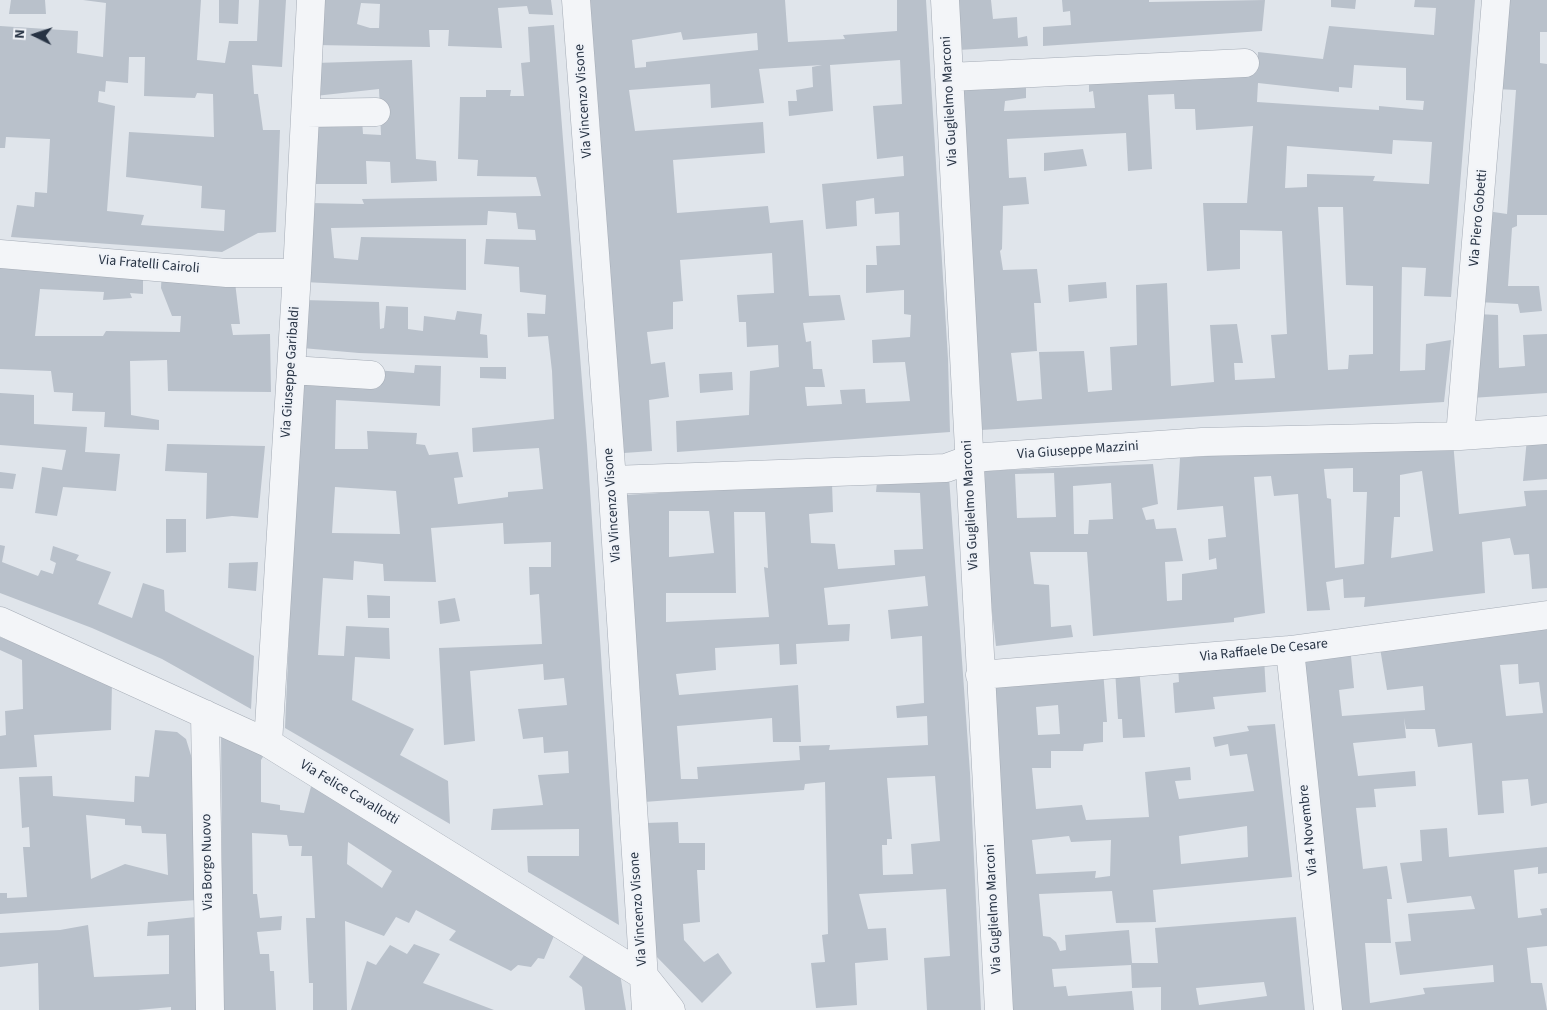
<!DOCTYPE html>
<style>
body{margin:0}
#map{position:relative;width:1547px;height:1010px;overflow:hidden;background:#e0e5eb;font-family:"Source Sans 3",sans-serif}
canvas{display:block}
.north{position:absolute;left:10px;top:10px;width:50px;height:50px;-webkit-text-stroke:4px #f0f3f8;paint-order:stroke;rotate:274deg;font-size:14px;font-weight:700;line-height:20px;text-align:center;color:#273344}
.north::after{content:'';display:block;margin:auto;width:18px;height:22px;background:#273344;clip-path:polygon(50% 0,100% 100%,50% 72%,0 100%)}
</style>
<div id="map">
<canvas width="1547" height="1010"></canvas>
<div class="north">N</div>
</div>
<script>
const ctx = document.querySelector('canvas').getContext('2d');
ctx.lineJoin = 'round';
function fill(path, color) { ctx.fillStyle = color; ctx.fill(path, 'evenodd'); }
function trace(path, color, width, dash) { ctx.strokeStyle = color; ctx.lineWidth = width; ctx.lineCap = dash ? 'butt' : 'round'; ctx.setLineDash(dash || []); ctx.stroke(path); }
function drawText(font, color, halo, rows, align = 'center') {
  ctx.font = font + ' "Source Sans 3",sans-serif'; ctx.lineWidth = 4; ctx.setLineDash([]); ctx.textBaseline = 'middle'; ctx.strokeStyle = halo; ctx.fillStyle = color; for (const [text, x, y, turn = 0] of rows) {
    ctx.save(); ctx.translate(x, y); ctx.rotate((+turn || 0) * Math.PI / 180); ctx.textAlign = isNaN(turn) ? turn : align; if (halo) ctx.strokeText(text, 0, 0); ctx.fillText(text, 0, 0); ctx.restore();
  }
}
const building = new Path2D(`
 M11 0H45L46 14H9Z
 M83 0H201L197 60 225 63 229 41H257L259 0H286L282 67 252 65 254 94H258L263 130H280L276 232 258 233 222 252 11 237 17 205 34 207 35 192 47 193 50 139 6 137 5 148H0V26L78 31 77 53 103 57 106 3ZM129 57H145L144 96 195 98 197 93 213 94 214 137 129 132 126 177 202 186 201 208 225 210 224 231 141 225 144 215 107 211 115 106 98 102 99 91 105 92 106 81 128 83Z
 M219 0H239L238 24 219 23Z
 M318 0H551L553 15 529 14 527 6 498 8 502 48 448 46 449 30H429L430 47 316 45ZM361 3 380 4 379 28H370L357 24Z
 M590 0H785L788 42 845 39 843 35 897 31V0H926L948 359 950 432 677 452 676 421 749 415 750 371 779 367 778 345 747 347 746 322H739L737 295 774 293 772 253 680 260 683 301 673 302V329L647 332 651 364 665 362 669 397 649 400 652 451 624 453ZM681 32 683 40 757 33 758 50 646 62V67L635 68 632 40ZM900 60 902 104 873 106 877 159 903 156 904 176 822 184 826 229 857 226 856 201 874 198 875 214 899 212 900 245 876 246 877 265H866V293L904 290V314L911 315 910 337 872 340 873 363 905 362 910 401 866 403 865 389 840 390 842 404 807 406 805 387H825L822 369H813L811 341 806 342 803 323 845 320 840 295 809 296 803 220 770 223 768 206 677 213 673 160 765 153 763 122 635 131 629 90 710 84 711 108 764 103 759 69 822 65 812 67 813 87 796 90 797 101H788L789 116 833 111 830 65Z
 M955 0H991L993 19 1017 17 1018 38 1027 36 1028 46 958 50Z
 M1062 0H1149V2L1265 0 1262 31 1043 46V27L1071 25 1070 11 1063 12Z
 M1331 0H1356L1355 9 1331 7Z
 M1415 0H1475L1451 297 1424 296 1426 268 1402 267 1400 371 1425 370 1426 344 1451 340 1444 402 981 430 961 84H1026V98L1005 101 1004 111 1095 108 1093 91 1089 92V80L1195 78 1257 72 1258 52 1323 59 1329 26 1434 35 1436 8 1414 7ZM1354 65 1406 68V100L1424 101 1423 110 1379 106V110L1257 102 1258 83 1339 92V87L1352 88ZM1174 94 1175 109H1195L1196 130 1253 126 1247 203H1203L1207 271 1240 269V230L1282 231 1287 334 1271 335 1275 378 1235 380 1234 363H1243L1237 324 1210 325 1214 382 1171 386 1167 283 1136 285 1137 345 1110 347 1112 390 1088 392 1084 351 1039 352 1042 399 1017 401 1011 353 1037 351 1034 303H1041L1037 269 1003 270 1000 251 1002 249 1003 206 1029 204 1026 177 1009 178 1007 139 1126 133 1128 171 1152 169 1148 95ZM1393 140 1432 142 1429 184 1373 181 1375 176 1307 174V187L1285 188 1287 146 1392 154ZM1318 207H1343L1346 285 1373 286V354L1349 355 1348 369 1328 370Z
 M1502 0H1547V32H1540V63L1547 64V215H1517V226L1512 228 1508 286H1539L1542 311 1520 313 1518 304 1477 302 1487 211 1507 214 1516 90 1496 89Z
 M554 25 587 445 619 925 528 872 527 856H579V829L491 830 493 809 543 805 538 775 569 773 568 751 544 753 543 737 523 739 518 709 567 705 564 678 544 680 543 664 470 671 475 741 444 745 439 648 542 644 539 594 530 595 529 567H551V542L504 544 503 523 431 528 436 582 384 581 383 564 354 561 353 580 323 578 318 655 344 656 346 626 389 628 390 659 355 657 352 700 414 729 400 755 448 781 450 824 285 728 300 377 375 370 414 373 415 365 441 366 440 406 336 400 335 449H368L367 431 417 433 416 444 425 445 429 455 458 452 463 477 454 478 458 504 508 497V492L543 489 539 448 473 452 472 428 554 419 552 371 548 336 528 337 527 313 545 314 546 295 520 292 519 267 484 264 486 239 536 240 535 230 518 229 516 213 488 211 487 225 331 228 334 258 358 260 361 237 466 239V290L304 282 309 203 364 204 362 199 541 196 536 177 477 176 478 160 458 159 460 97H486V90H511L510 96H524L521 63 530 62 528 27ZM335 487 396 491 400 534 332 533Z
 M412 60 416 159 436 161 437 181 391 183 390 162 366 161 367 184H312L313 118 362 119 363 134 381 135 379 89 315 96V63Z
 M1083 149 1087 166 1044 171V153Z
 M0 255 143 266V294L130 293 132 298 103 300 104 292 40 289 35 336H103L106 331 180 332 181 316H172L161 288 162 268 234 274 240 324H231L233 335 270 334 271 392 168 391 167 360 130 361 131 415 159 420V430L104 427 105 412 72 411 73 393 54 392 51 371 0 369Z
 M1106 282 1107 298 1069 302 1068 285Z
 M303 300 379 302 380 329 384 328 386 306 408 307V329L423 331 424 316 455 320 457 311 482 314 480 334 487 335 488 358 359 353 302 348Z
 M1476 314 1498 315 1499 368 1525 366 1523 335 1547 334V393L1471 398Z
 M480 367H506V379L480 378Z
 M732 372 733 390 700 393 699 374Z
 M0 393 34 395V424L87 427 85 452 120 454 116 491 63 487 57 516 35 513 42 467 62 470 66 450 0 445Z
 M1527 438H1547V479L1523 481Z
 M1453 441 1459 514 1526 506 1524 491 1547 490V588L1532 589 1529 554 1514 555 1510 538 1482 542 1485 593 1364 607 1365 597 1344 598 1343 579 1326 582 1330 610 1307 611 1298 494 1274 496 1271 476 1254 477 1265 613 1234 618V622L1093 636 1087 552H1030L1034 584 1049 585 1051 627 1071 625 1073 637 996 646 984 541 981 471 1153 464 1158 504 1142 508 1146 520 1154 519 1156 529 1176 528 1183 561 1165 562 1167 601 1182 600V574L1217 569 1216 558 1209 560 1208 539 1226 537 1223 506 1177 510 1180 458 1403 442ZM1353 468V492H1367L1364 564 1335 568 1331 499 1327 498 1324 469ZM1422 471 1433 551 1391 558 1394 517H1400V475ZM1054 473 1056 517 1017 518 1015 474ZM1111 483 1113 519 1089 520 1088 534H1074L1073 486Z
 M167 444 265 446 258 518 232 516 206 519 207 473 165 471Z
 M0 472 16 474 13 489 0 488Z
 M949 477 970 773 981 1010H927L924 958 950 956 946 889 859 894 868 929 886 928 888 960 855 963 857 1005 816 1008 811 963 825 962 822 935 828 934 825 782 805 784 804 790 644 802 625 495 832 483 833 512 809 514 811 543 835 544 838 569 895 565 894 550 923 549 920 493 876 492 877 482ZM669 511H709L714 553 669 557ZM734 512H765L768 568 764 567 769 617 666 622V593H736ZM925 576 928 606 888 610 891 639 922 636 924 703 896 706 897 718 927 716 928 745 829 750 830 745 799 746 800 760 697 767 698 779H681L677 726 772 718 773 742H801L798 685 679 695 676 674 716 670 715 648 779 644 780 665 797 664 796 644 849 641 850 624 828 625 824 588ZM935 776 940 841 911 844 913 874 883 875 882 845H887V839H892L887 778Z
 M166 519H186V552L166 553Z
 M0 545 5 546 2 562 38 576 41 570 53 574 56 563 50 560 53 546 79 555 76 560 111 572 98 604 132 618 143 583 164 590 165 611 254 656 251 709 162 659 92 628 0 593Z
 M258 562 256 591 228 588 229 563Z
 M367 595 390 596V618H368Z
 M455 598 460 621 440 624 438 601Z
 M1547 624V803L1531 806 1528 779 1502 781 1504 813 1478 815 1472 743 1438 747 1435 729H1406L1404 718 1406 738 1353 743 1358 776 1415 771 1416 786 1374 789 1376 807 1356 808 1363 869 1387 866 1392 899H1387L1391 943H1365L1370 1003 1425 994 1423 988 1494 982 1493 965 1400 975 1395 942 1411 941 1408 914 1475 909 1471 896 1407 903 1400 863 1422 861 1420 830 1447 828 1449 857 1547 847V873L1538 874V867L1514 870 1518 918 1542 915 1540 909 1547 908V946L1527 948 1531 983H1542L1547 1010H1335L1302 649 1350 646 1354 688 1339 690 1342 716 1425 710 1423 686 1387 690 1379 642ZM1518 664 1519 684 1539 682 1543 713 1506 716 1500 665Z
 M0 637 112 683 111 730 34 735 37 767 0 769V736L6 735 5 711 23 709 22 660 0 650Z
 M1264 658 1266 692 1213 697 1215 709 1175 713 1173 683 1179 682 1178 666Z
 M1139 667 1145 737 1123 738 1122 719H1118L1115 669Z
 M1103 670 1107 722H1103V742L1084 744 1083 751H1051V768H1032L1036 809 1082 805 1086 820 1149 817 1145 772 1190 767 1191 780 1175 781 1179 799 1254 791 1247 754 1230 756 1228 744 1215 747 1213 737 1249 731 1247 726 1275 724 1292 877 1153 890 1156 922 1116 923 1112 891 1039 894 1043 936 1050 937 1056 942 1060 951 1066 950 1065 935 1129 930 1132 963H1158L1155 928 1296 917 1305 1010H1161V987L1132 988 1131 965 1052 969 1054 987 1066 986 1068 996 1132 991 1134 1010H1011L993 680ZM1058 705 1060 734 1038 735 1036 707ZM1247 826 1248 857 1181 864 1179 836ZM1069 836 1071 842 1111 840 1110 876 1095 878 1096 871 1036 874 1032 840ZM1264 982 1267 996 1199 1005 1196 988Z
 M221 728 266 752 261 760V802L280 805V810L304 813 313 779 557 929 544 959 538 958 531 967 518 965 511 971 449 940 456 931 416 910 409 923 396 917 384 936 345 921 347 1010H313V983H309L306 918H315L312 856H301L302 846H289L287 835 252 833 253 894H257L260 918 282 916 281 930 257 932 260 954H269L270 971H274L276 1010H223ZM348 842 392 871 382 888 347 864Z
 M155 730 177 732 186 739 193 762 197 900 0 914V893H7V898L27 897 23 847H30L29 827 22 828 19 777 52 776 53 796 134 802 135 776 149 777ZM86 815 125 819V825L141 826 142 833 166 834 168 875 125 864 91 879Z
 M678 822 679 843H705V870H697L700 922 683 924 684 940 704 962 718 953 732 973 702 1003 652 952 645 823Z
 M196 917V1010H171V1007L138 1010H39L38 963 0 967V933L60 930 88 925 94 977 169 974V935L147 936 148 922Z
 M414 944 440 954 423 983 494 1010H351L367 961 376 965 390 945 407 954Z
 M589 948 620 974 626 1010H585L582 987 569 977Z`);
const minor = new Path2D(`
 M576 0 612 480 646 1010
 M945 0 999 1010
 M949 77 1245 63
 M306 113 376 112
 M0 254 227 273H297
 M291 370 371 375
 M1460 436 1496 0
 M612 480 946 468 968 460 985 457 1202 442 1460 436 1547 430
 M0 621 268 743 644 976 671 1010
 M1290 650 1328 1010
 M980 675 1290 650 1547 615
 M205 714 210 1010
 M268 743 297 273 311 0`);
const streetNames = [
 ["Via Vincenzo Visone",584,101,-94],
 ["Via Guglielmo Marconi",950,101,-93],
 ["Via Piero Gobetti",1479,218,-85],
 ["Via Fratelli Cairoli",149,265,5],
 ["Via Giuseppe Garibaldi",291,372,-86],
 ["Via Giuseppe Mazzini",1078,451,-4],
 ["Via Vincenzo Visone",613,505,-94],
 ["Via Guglielmo Marconi",971,505,-93],
 ["Via Raffaele De Cesare",1264,651,-6],
 ["Via Felice Cavallotti",349,793,31],
 ["Via 4 Novembre",1309,830,-96],
 ["Via Borgo Nuovo",208,862,-91],
 ["Via Vincenzo Visone",639,909,-94],
 ["Via Guglielmo Marconi",994,909,-93]
];
fill(building, '#b9c1cb');
trace(minor, '#a5acb6', 29);
trace(minor, '#f3f5f8', 28);
drawText('14px', '#273344', '#f0f3f8', streetNames);
</script>
